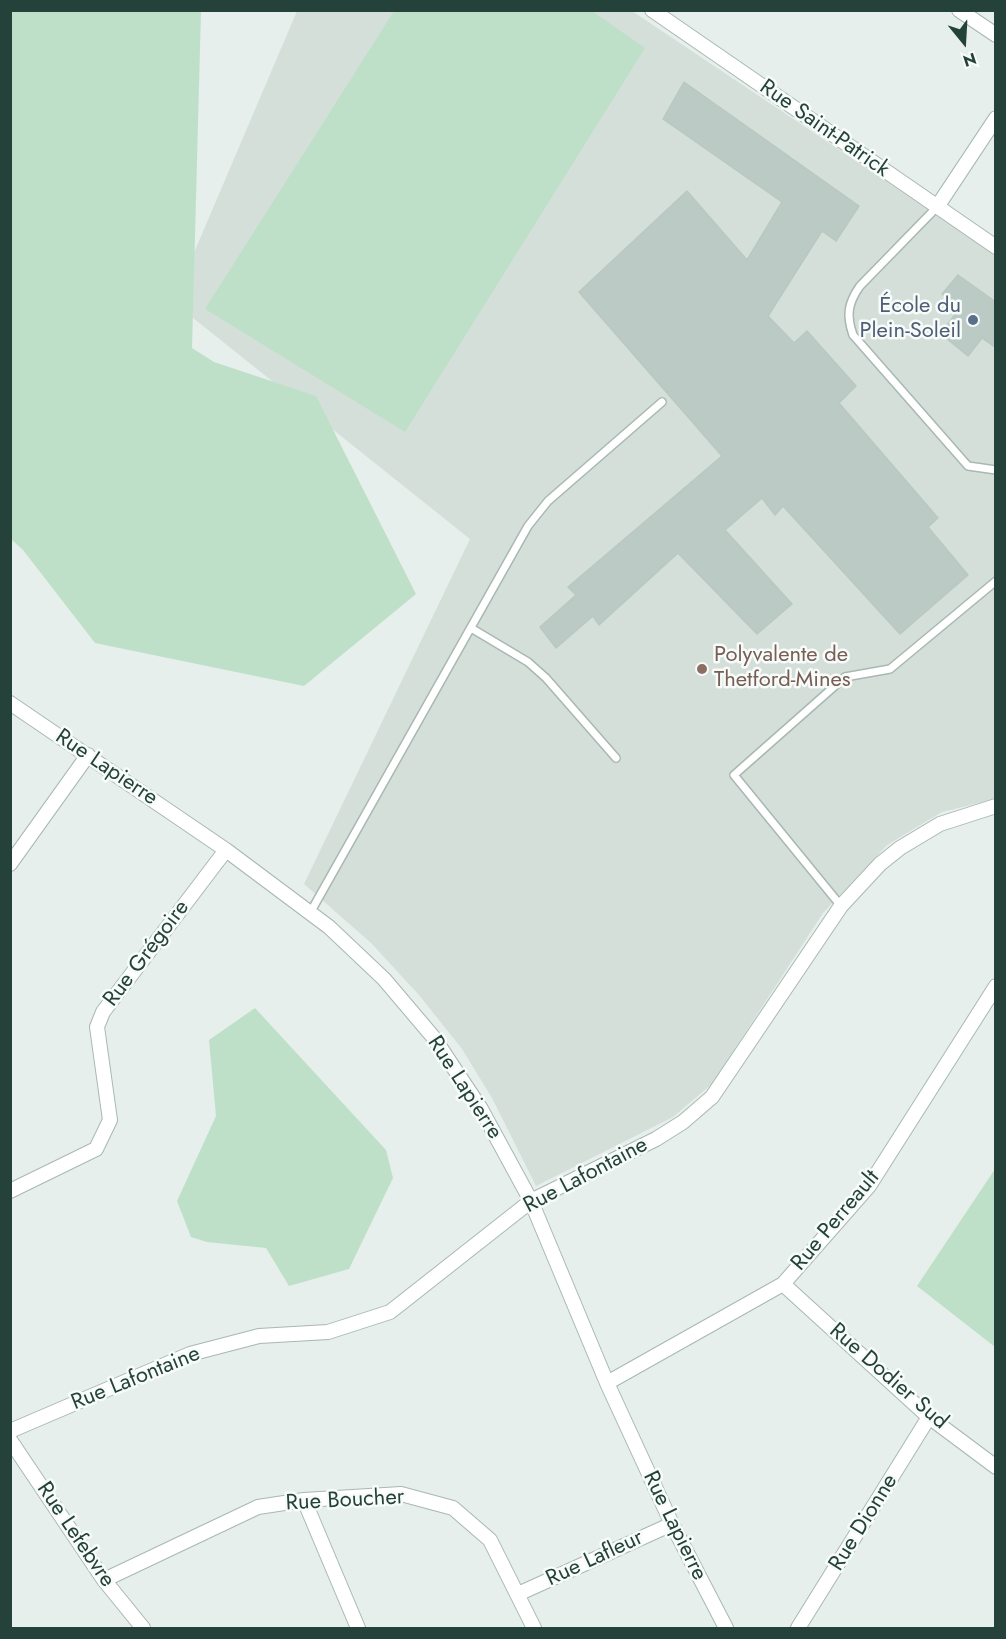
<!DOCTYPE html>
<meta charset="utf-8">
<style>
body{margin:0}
#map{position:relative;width:1006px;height:1639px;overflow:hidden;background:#e6efeb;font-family:Jost,sans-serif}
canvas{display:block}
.frame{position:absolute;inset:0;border:12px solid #24423a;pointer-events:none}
.north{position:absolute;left:934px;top:12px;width:60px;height:60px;-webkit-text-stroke:4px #f7fbf9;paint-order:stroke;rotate:162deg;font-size:16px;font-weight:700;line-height:24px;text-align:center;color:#24423a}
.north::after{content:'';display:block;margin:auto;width:21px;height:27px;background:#24423a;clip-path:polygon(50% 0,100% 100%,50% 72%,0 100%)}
</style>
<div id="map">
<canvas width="1006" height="1639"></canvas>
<div class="frame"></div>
<div class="north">N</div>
</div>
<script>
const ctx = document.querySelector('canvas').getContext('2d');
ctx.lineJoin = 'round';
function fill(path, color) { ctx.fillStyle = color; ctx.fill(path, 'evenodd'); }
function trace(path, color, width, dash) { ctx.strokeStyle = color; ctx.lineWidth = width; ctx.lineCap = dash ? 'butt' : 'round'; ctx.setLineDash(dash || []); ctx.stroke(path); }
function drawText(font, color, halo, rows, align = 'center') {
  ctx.font = font + ' Jost,sans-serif'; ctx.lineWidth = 5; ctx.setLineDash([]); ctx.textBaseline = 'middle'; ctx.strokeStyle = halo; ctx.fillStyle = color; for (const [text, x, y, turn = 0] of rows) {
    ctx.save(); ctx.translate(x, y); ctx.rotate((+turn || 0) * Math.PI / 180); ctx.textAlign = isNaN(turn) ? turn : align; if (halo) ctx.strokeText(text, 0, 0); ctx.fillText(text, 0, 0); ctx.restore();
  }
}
const built = new Path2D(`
 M297 11H632L995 254V799L942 812 887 845 823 913 712 1084 673 1117 536 1186 492 1098 462 1049 419 995 371 943 304 884 470 539 173 302Z`);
const green = new Path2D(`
 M10 11H201L192 348 214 362 316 396 416 594 304 686 95 643 23 550 11 539Z
 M394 11H592L645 48 405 432 205 309Z
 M255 1008 386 1150 393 1178 349 1269 289 1286 266 1248 207 1242 191 1237 177 1201 216 1116 209 1040Z
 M995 1169V1347L917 1286Z`);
const building = new Path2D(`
 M684 82 859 206 836 241 822 231 768 316 794 343 807 331 856 386 839 403 938 518 928 527 968 575 900 634 783 506 775 515 762 498 725 530 792 604 757 634 678 553 599 625 593 616 556 648 540 627 576 595 568 587 722 456 579 292 687 191 747 260 782 202 663 119Z
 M958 275 996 302V348L982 338 968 356 941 334 961 306 942 294Z`);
const service = new Path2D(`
 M937 207 860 286C848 303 846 315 853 335L968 466 996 470
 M471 628 528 662 546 678 616 758
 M841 906 734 775 845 677 890 669 996 581
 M310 913 528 526 548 501 662 402`);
const minor = new Path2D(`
 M652 10 996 247
 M959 10 996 35
 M937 207 996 118
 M10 703 226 850 329 927 384 979 434 1038 481 1109 531 1201 607 1383 672 1524 726 1628
 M10 864 88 755
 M10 1191 96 1149 110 1120 97 1027 103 1012 226 850
 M783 1284 929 1417 996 1467
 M607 1383 783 1284 869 1186 996 986
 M10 1431 190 1354 259 1336 328 1332 390 1312 531 1201 656 1139 683 1122 712 1097 841 906 880 864 900 848 940 824 996 806
 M10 1440 104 1580 143 1628
 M304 1500 358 1628
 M104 1580 258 1507 304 1500 401 1494 453 1508 490 1540 534 1628
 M518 1594 672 1524
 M798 1628 929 1417`);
const markers = [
 [973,320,6,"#5c6f8a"],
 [702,669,6,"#8d6e63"]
];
const streetNames = [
 ["Rue Saint-Patrick",824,129,35],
 ["Rue Lapierre",106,768,34],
 ["Rue Grégoire",147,954,-53],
 ["Rue Lapierre",464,1088,57],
 ["Rue Lafontaine",586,1176,-28],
 ["Rue Perreault",836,1221,-50],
 ["Rue Dodier Sud",888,1377,41],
 ["Rue Lafontaine",136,1379,-22],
 ["Rue Boucher",345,1501,-3],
 ["Rue Dionne",864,1523,-58],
 ["Rue Lapierre",674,1526,64],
 ["Rue Lefebvre",75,1535,56],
 ["Rue Lafleur",595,1559,-25]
];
const serviceNames = [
 ["École du",961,307],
 ["Plein-Soleil",961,332]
];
const educationNames = [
 ["Polyvalente de",714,656],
 ["Thetford-Mines",714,681]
];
fill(built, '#d4dfda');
fill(green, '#bfe0c8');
fill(building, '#bbcac4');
trace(building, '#b8c9c2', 1.5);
trace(service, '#a8b8b2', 10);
trace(minor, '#a8b8b2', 16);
trace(service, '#fff', 7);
trace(minor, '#fff', 14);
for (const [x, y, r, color] of markers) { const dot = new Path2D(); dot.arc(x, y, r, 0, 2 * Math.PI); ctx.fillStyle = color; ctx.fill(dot); trace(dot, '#f7fbf9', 2); }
drawText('22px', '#24423a', '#f7fbf9', streetNames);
drawText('22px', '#4e5e75', '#f7fbf9', serviceNames, 'right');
drawText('22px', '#785e54', '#f7fbf9', educationNames, 'left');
</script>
